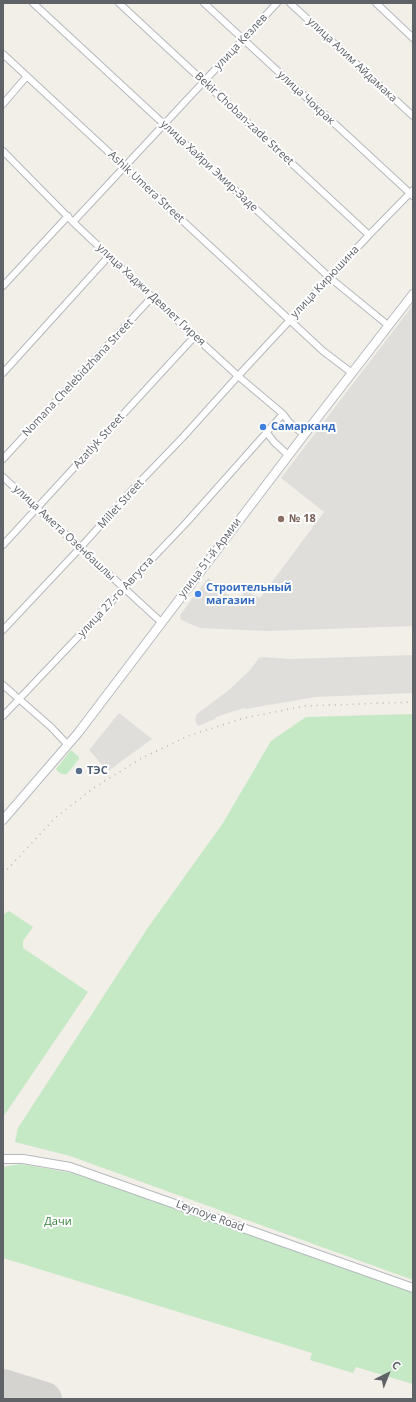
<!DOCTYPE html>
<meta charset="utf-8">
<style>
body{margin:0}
#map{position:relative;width:416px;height:1402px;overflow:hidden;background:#f1efe8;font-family:"Open Sans",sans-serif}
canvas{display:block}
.frame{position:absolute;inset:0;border:4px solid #5f6368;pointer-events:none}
.north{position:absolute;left:368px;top:1354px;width:40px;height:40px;-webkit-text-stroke:3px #fff;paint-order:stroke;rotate:43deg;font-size:11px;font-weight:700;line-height:16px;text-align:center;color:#5f6368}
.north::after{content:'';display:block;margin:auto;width:14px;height:18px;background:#5f6368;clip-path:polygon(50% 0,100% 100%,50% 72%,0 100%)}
</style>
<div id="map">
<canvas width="416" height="1402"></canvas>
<div class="frame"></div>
<div class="north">С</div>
</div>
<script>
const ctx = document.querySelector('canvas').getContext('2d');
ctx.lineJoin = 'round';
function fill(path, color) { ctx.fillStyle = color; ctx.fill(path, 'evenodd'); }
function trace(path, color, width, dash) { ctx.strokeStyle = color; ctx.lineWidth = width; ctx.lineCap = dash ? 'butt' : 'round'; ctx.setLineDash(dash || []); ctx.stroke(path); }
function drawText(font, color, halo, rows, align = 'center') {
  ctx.font = font + ' "Open Sans",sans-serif'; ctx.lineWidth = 4; ctx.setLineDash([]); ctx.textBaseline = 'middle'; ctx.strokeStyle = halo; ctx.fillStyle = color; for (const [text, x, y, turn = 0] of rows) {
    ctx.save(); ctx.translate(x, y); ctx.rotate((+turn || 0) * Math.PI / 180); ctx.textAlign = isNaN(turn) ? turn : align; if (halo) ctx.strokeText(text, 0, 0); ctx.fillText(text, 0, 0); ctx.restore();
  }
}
const industrial = new Path2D(`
 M413 305V626L268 631 200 628 181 620 180 615 208 578 231 597 240 596 246 591 260 598 324 512 281 478Z
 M413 655V693L315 697 246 709 244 708 216 717 215 719 198 726 195 720 197 714 229 690 250 670 259 658 263 657 290 659Z
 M119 713 152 739 108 771 89 750Z`);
const green = new Path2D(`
 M413 714V1280L70 1156 15 1142 18 1128 147 929 223 823 271 741 306 717Z
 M71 750 79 757V759L67 774C62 775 58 773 56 769Z
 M9 911 33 927 23 941V948L88 992 3 1117V915Z
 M21 1164 72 1173 208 1219 413 1293V1384L356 1367 353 1373 310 1360 312 1353 3 1258V1167Z`);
const runway = new Path2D(`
 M3 1386 45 1399`);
const street = new Path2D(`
 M33 3 329 277 389 326
 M119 3 369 235
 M204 3 413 196
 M290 3 413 116
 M376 3 413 38
 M3 54 323 351 352 373
 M3 104 27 76
 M3 151 73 222 152 297 238 376 283 414 289 422 304 435
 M73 222 277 3
 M3 286 68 216
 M3 373 109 256
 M267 433 274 442 288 455
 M3 459 152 297
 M3 477 161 622
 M3 545 195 336
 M3 630 80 548 133 489 184 436 238 376 369 235 413 190
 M3 685 51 727 68 745
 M3 716 186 523 283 414`);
const secondary = new Path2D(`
 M3 820 78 733 304 435 413 294
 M3 1159H23L70 1167 413 1288`);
const rail = new Path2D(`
 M3 874 55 818 95 787 142 758 188 736 244 718 305 706 413 702`);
const markers = [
 [263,427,4,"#3f7fe0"],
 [281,519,4,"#8d6e63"],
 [198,594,4,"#3f7fe0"],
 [79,771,4,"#5c6f8a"]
];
const streetNames = [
 ["улица Кезлев",241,42,-47],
 ["улица Алим Айдамака",352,60,43],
 ["улица Чокрак",306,98,43],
 ["Bekir Choban-zade Street",244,119,43],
 ["улица Хайри Эмир-Заде",209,166,43],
 ["Ashik Umera Street",146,187,43],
 ["улица Кирюшина",325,282,-47],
 ["улица Хаджи Девлет Гирея",151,295,43],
 ["Nomana Chelebidzhana Street",78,378,-47],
 ["Azatlyk Street",99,441,-48],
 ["Millet Street",121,504,-48],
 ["улица Амета Озенбашлы",64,533,43],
 ["улица 51-й Армии",210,558,-53],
 ["улица 27-го Августа",116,597,-47],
 ["Leynoye Road",210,1216,20]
];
const shopNames = [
 ["Самарканд",271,427],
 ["Строительный",206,588],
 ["магазин",206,601]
];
const educationNames = [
 ["№ 18",289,519]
];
const serviceNames = [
 ["ТЭС",87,771]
];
const parkNames = [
 ["Дачи",58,1222]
];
fill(industrial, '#e0deda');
fill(green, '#c5e8c5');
trace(runway, '#d4d3d0', 34);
trace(street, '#b5b8bc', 8);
trace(secondary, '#b6babf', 10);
trace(street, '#fff', 6);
trace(secondary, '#fff', 8);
trace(rail, '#b6b7b8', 1.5, [1, 5]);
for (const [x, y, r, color] of markers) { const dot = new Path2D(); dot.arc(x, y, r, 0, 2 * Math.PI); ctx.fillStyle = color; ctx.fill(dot); trace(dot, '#fff', 1.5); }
drawText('11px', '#5f6368', '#fff', streetNames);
drawText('bold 11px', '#366cbe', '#fff', shopNames, 'left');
drawText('bold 11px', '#785e54', '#fff', educationNames, 'left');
drawText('bold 11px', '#4e5e75', '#fff', serviceNames, 'left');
drawText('11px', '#348238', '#fff', parkNames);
</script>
